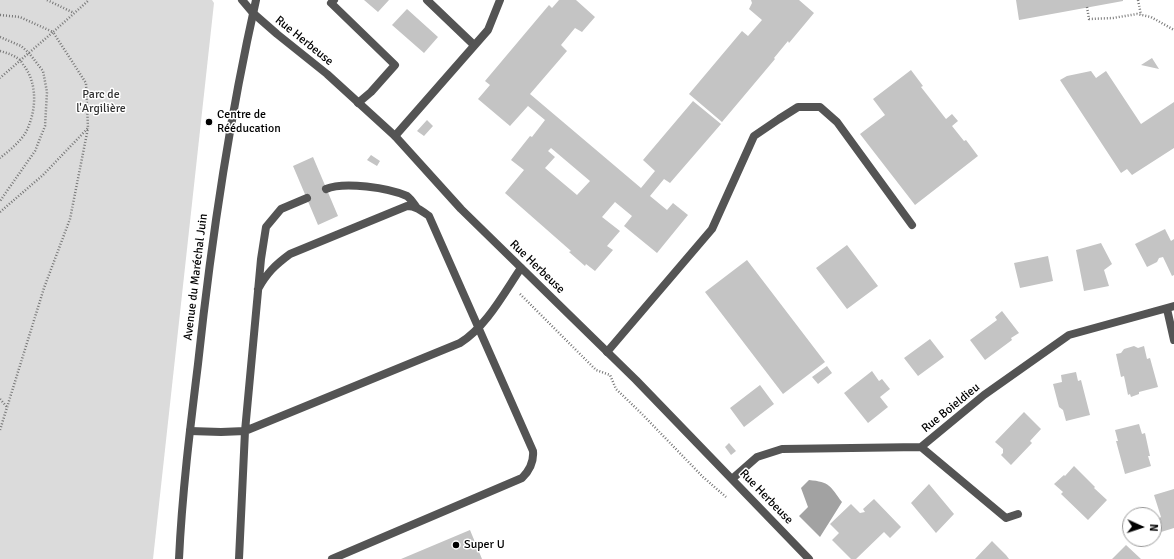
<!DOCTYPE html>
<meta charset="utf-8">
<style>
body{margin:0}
#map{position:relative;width:1174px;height:559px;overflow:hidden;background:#fff;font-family:Signika,sans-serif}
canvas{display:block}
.north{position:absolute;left:1122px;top:507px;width:40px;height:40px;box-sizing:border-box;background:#fff;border:1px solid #999;border-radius:50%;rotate:93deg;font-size:11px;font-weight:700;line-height:16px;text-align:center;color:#000}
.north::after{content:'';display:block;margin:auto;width:14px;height:18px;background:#000;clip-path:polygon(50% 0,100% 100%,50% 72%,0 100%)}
</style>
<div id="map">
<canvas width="1174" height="559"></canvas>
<div class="north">N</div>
</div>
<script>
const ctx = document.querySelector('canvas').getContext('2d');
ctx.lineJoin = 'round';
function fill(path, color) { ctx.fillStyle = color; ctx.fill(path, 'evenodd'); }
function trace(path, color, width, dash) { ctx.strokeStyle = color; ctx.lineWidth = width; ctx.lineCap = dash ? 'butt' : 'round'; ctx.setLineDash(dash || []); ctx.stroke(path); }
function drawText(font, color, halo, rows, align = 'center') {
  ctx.font = font + ' Signika,sans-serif'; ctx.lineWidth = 3; ctx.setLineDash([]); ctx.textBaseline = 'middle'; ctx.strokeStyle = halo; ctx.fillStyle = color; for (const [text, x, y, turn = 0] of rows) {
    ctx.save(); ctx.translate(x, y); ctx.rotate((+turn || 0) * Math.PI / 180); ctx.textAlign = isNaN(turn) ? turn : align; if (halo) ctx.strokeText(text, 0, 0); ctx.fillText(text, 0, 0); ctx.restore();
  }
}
const green = new Path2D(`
 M0 0H212L214 3 153 559H0Z`);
const water = new Path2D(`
 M809 480C830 482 830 486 842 502L820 537 799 516 808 507 801 488Z`);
const building = new Path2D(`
 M364 0H389L378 12Z
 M559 0H576L595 17 582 32 575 28 561 45 567 51 530 94 641 188 655 171 643 160 693 101 721 124 670 183 664 179 650 196 667 210 673 203 688 215 657 253 624 226 632 216 615 202 602 217 620 231 607 246 613 250 595 271 586 264 585 266 569 252 571 251 505 193 524 170 511 160 530 136 532 137 545 120 528 106 510 126 478 99 490 85 485 81 549 5 552 8ZM551 148 590 181 577 195 545 168 555 157 548 151Z
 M751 0H799L814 13 789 43 788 41 774 58 775 59 722 122 689 94 742 31 748 36 762 20 749 9 752 3Z
 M1016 0H1123V1L1019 20Z
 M407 9 438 37 424 53 392 25Z
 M1152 58 1159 69 1141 65Z
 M911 70 923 86 921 87 946 119 952 114 958 121 952 126 964 141 966 140 978 156 915 205 860 134 885 115 873 99Z
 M1091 71 1096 78 1106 71 1141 124 1174 102V148L1132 175 1127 169 1121 173 1060 80 1067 76Z
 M427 120 433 126 424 136 417 131Z
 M371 155 380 161 377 166 367 160Z
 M313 157 338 216 318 225 293 166Z
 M1165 229 1171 241 1174 239V275L1172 276 1163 257 1159 258 1157 262 1147 267 1135 244Z
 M1101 243 1112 264 1104 270 1109 286 1084 291 1076 250Z
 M847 245 878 286 847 309 816 268Z
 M1048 256 1053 281 1020 288 1014 263Z
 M747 260 825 362 783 394 705 292Z
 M1002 311 1019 333 1011 338 1012 340 985 360 970 340 997 320 995 317Z
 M930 339 944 357 918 376 904 358Z
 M1134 346 1138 348 1144 346 1147 359 1150 358 1158 387 1139 392V394L1131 397 1130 394 1128 395 1124 376 1121 377 1116 354 1121 353 1124 349Z
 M827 366 832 373 818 384 812 377Z
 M872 371 879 381 882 379 890 389 880 397 888 407 868 423 844 393Z
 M1076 372 1078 381 1081 380 1090 415 1066 421 1063 410 1059 407 1053 384 1062 382 1061 375Z
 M760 385 774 404 744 427 730 408Z
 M1024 412 1041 429 1030 441 1032 443 1011 465 1001 455 1003 453V449L995 442Z
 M1139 424 1142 434 1145 433 1150 456H1148L1151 466 1125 474 1116 441H1118L1115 430Z
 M729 443 736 451 731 455 725 447Z
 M1074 466 1095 487 1094 488 1107 500 1088 520 1061 494 1063 492 1054 484 1064 475 1065 476Z
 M929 484 954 514 936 533 911 503Z
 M1174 489V528L1161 532 1157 519 1161 517 1154 495Z
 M874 499 901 527 890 538 884 532 856 559H851L832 540 839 533 830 524 851 504 860 513 865 512 863 509Z
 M470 530 482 559H401Z
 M992 541 1006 555 1009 559H975Z
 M1126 545 1141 559H1112Z`);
const path = new Path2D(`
 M47 0 74 13
 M1138 0 1141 15
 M1087 7 1089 19 1113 18 1137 14 1151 17 1174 30
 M0 15 20 17 53 32 0 78
 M0 37 21 46 29 53 43 71 47 92 45 126 35 151 0 201
 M0 51C7 53 14 55 20 60 22 62 23 65 25 67 38 86 36 112 26 132 20 142 9 151 0 158
 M0 212 43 175 88 128 86 83 53 32 89 0
 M520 294 596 370 610 375 616 389 641 413 703 477 726 497
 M0 399 7 407
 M0 430 44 288 70 219 88 128`);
const service = new Path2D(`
 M334 0 331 3 395 65 371 92 358 103
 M427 0 474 45
 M395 136 488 30 500 0
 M326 189C344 181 389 188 407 196 411 199 414 204 417 208
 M258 289C267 273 275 265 290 254L407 206C416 206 422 211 429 216L533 451C534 462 530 470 522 478L332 559
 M607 352 712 229 754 136 779 119 798 107H820L837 122 912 225
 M190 431 221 432 245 431 460 343C486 327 504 293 521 268
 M239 559 245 431 261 259 266 227 281 209 307 198`);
const minor = new Path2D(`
 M242 0 253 13 277 34 327 74 395 136 461 209 636 380 809 559
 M1167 309 1174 340
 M921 447 1006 518 1018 514
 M732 479 757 457 782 449 921 447 984 395 1069 335 1174 306`);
const tertiary = new Path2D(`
 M179 559C182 494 190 429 198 364 211 242 229 120 256 0`);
const markers = [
 [209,122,4,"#000"],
 [456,545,4,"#000"]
];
const streetNames = [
 ["Rue Herbeuse",304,41,39],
 ["Rue Herbeuse",537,267,44],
 ["Avenue du Maréchal Juin",196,277,-83],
 ["Rue Boieldieu",951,408,-39],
 ["Rue Herbeuse",766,497,46]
];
const parkNames = [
 ["Parc de",101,95],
 ["l'Argilière",101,109]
];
const poiNames = [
 ["Centre de",217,115],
 ["Rééducation",217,129],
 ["Super U",464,545]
];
fill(green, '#dbdbdb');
fill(water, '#a2a2a2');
fill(building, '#c4c4c4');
trace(path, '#767676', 2.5, [1, 2]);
trace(service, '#545454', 8);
trace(minor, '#545454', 8);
trace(tertiary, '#545454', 8);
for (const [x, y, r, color] of markers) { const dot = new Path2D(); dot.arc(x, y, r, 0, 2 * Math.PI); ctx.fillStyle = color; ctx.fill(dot); trace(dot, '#fff', 1.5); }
drawText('12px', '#000', '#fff', streetNames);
drawText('12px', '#323232', '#fff', parkNames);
drawText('12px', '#000', '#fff', poiNames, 'left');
</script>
